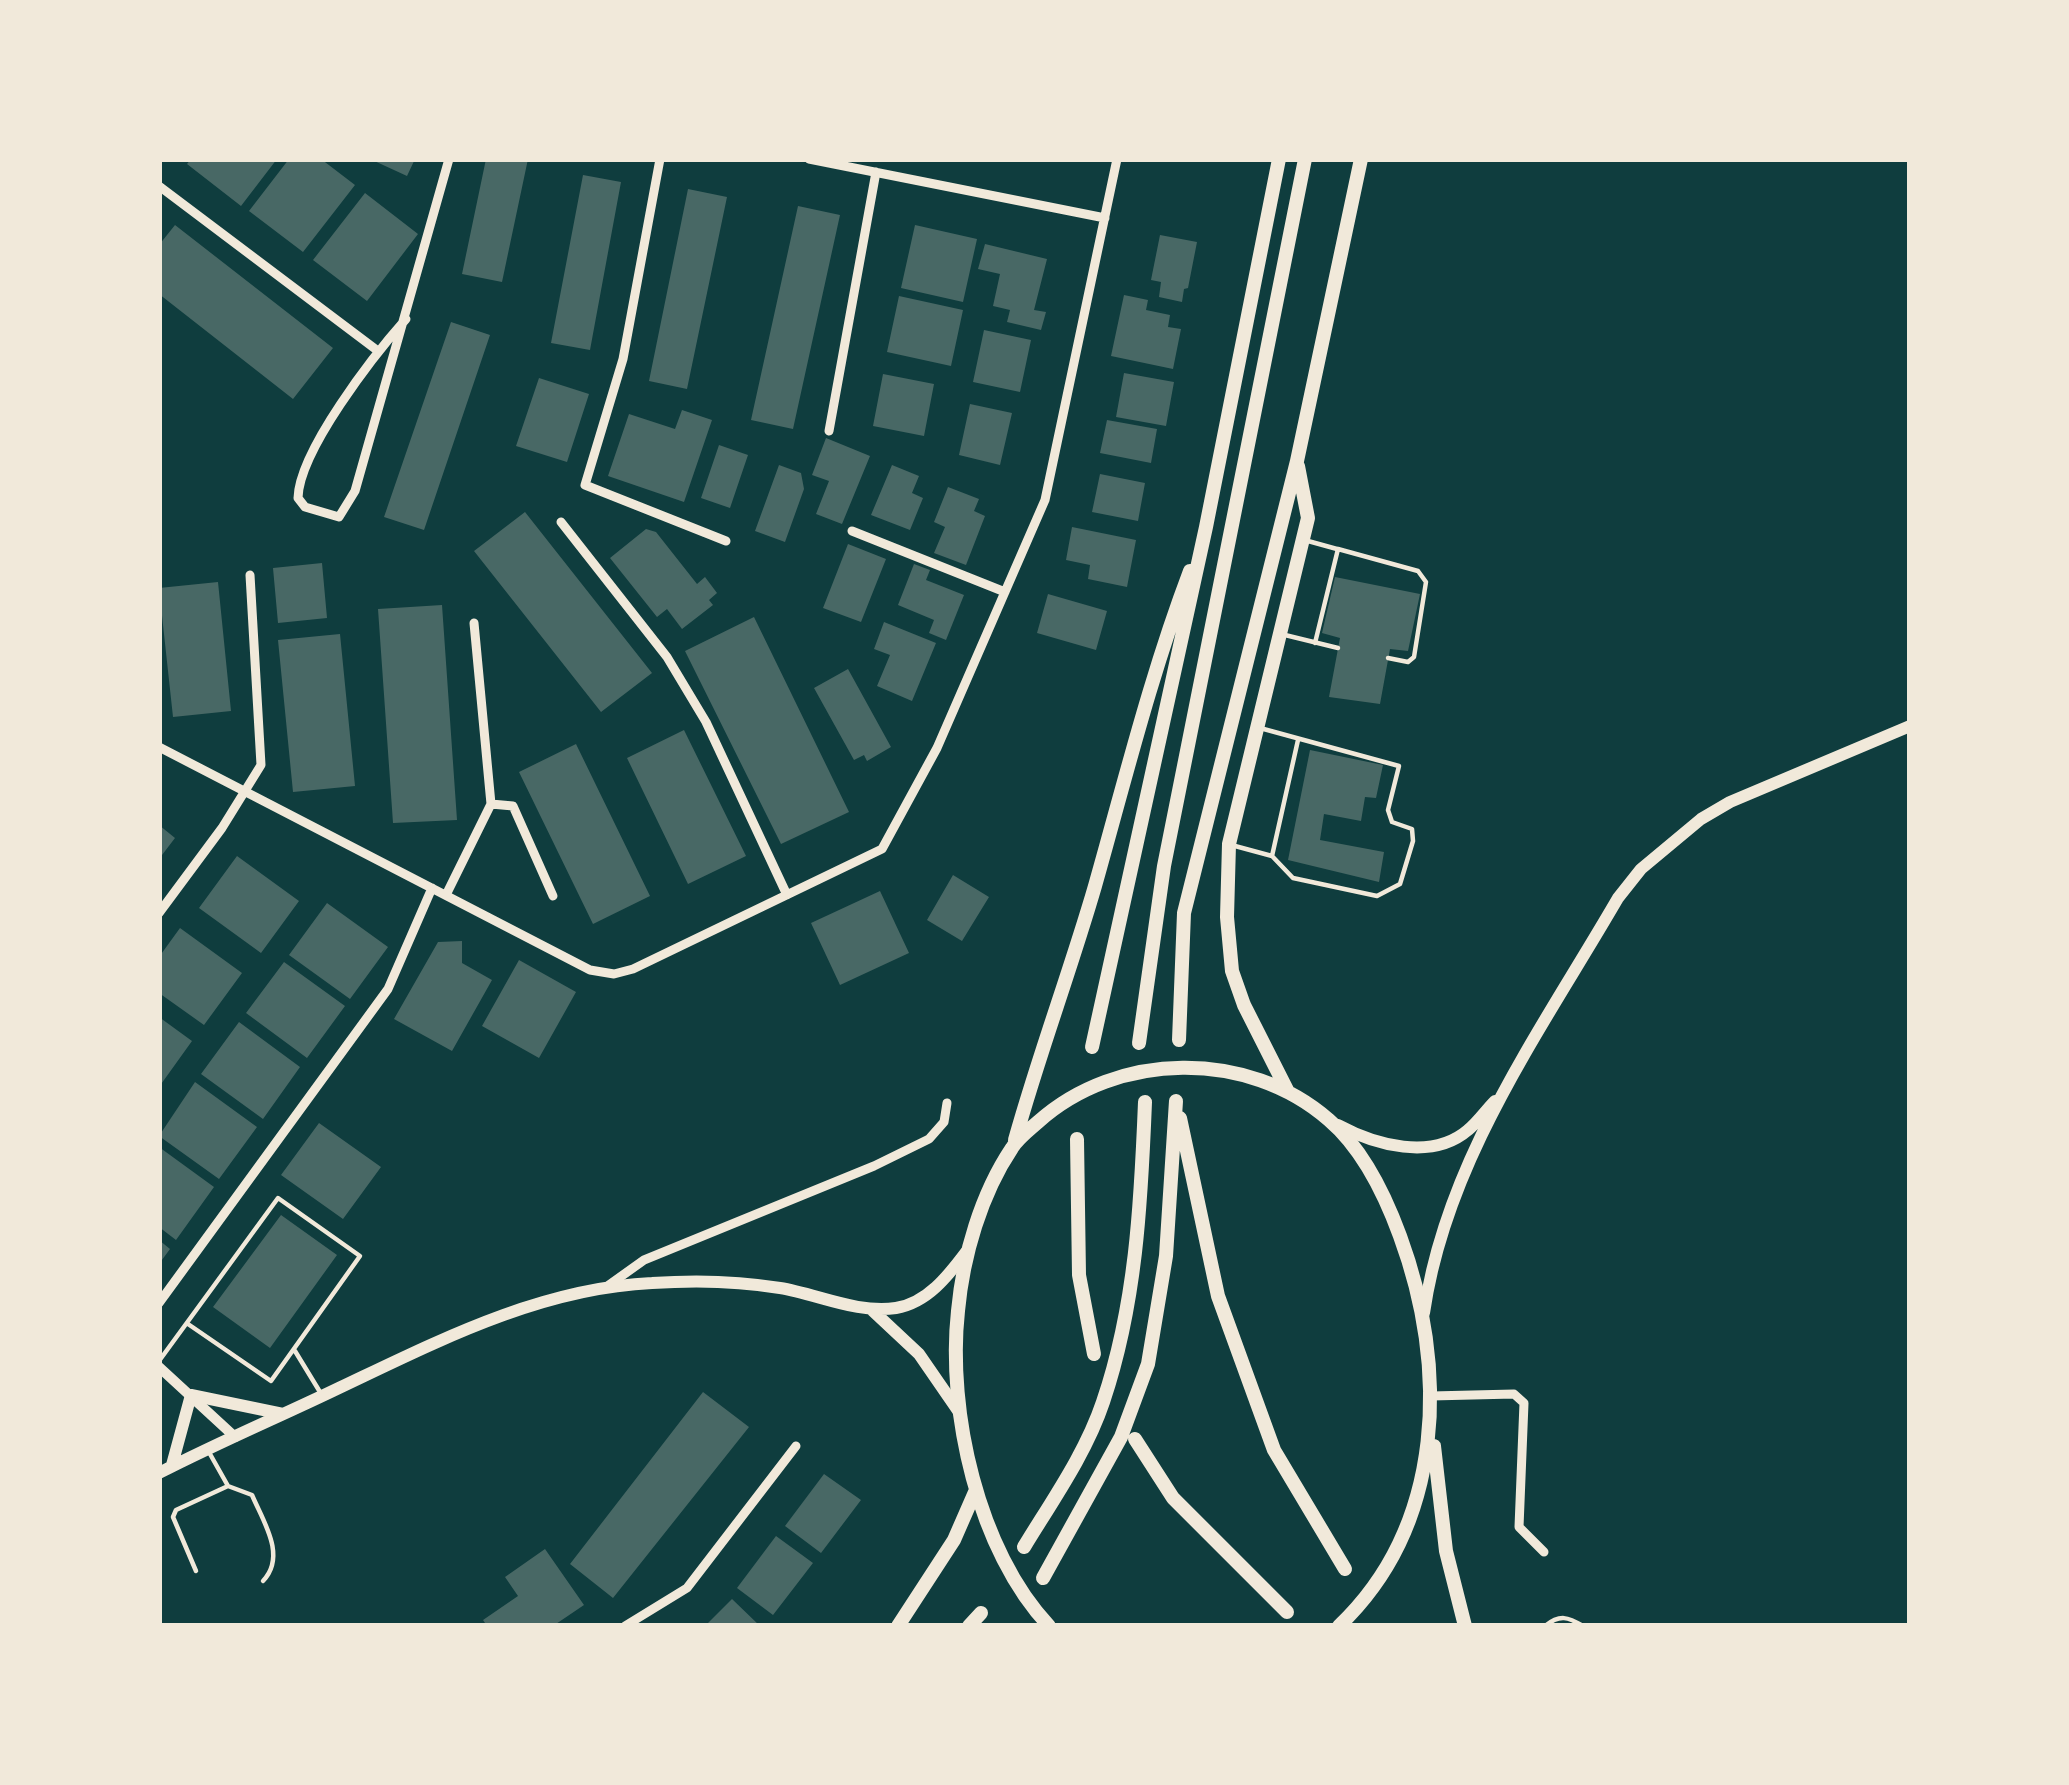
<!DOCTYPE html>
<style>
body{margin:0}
#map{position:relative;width:2069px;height:1785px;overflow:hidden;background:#0f3d3e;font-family:Bitter,serif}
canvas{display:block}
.frame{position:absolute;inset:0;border:162px solid #f1e9da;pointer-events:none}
</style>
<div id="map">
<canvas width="2069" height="1785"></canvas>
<div class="frame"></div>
</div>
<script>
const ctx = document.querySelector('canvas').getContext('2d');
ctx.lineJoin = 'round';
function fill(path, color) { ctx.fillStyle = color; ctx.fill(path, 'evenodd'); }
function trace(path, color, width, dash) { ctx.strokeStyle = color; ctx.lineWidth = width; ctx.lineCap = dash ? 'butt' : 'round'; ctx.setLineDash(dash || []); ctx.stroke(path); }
const building = new Path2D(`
 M191 159H277L241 206 187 164Z
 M289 159H321L355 185 303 252 249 211Z
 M370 159H415L407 176Z
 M486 159H528L502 282 462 274Z
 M583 175 621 182 590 350 551 343Z
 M688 189 727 197 687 389 649 381Z
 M365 193 418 234 367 301 313 260Z
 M798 206 840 215 793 429 751 420Z
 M175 225 333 348 293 399 159 294V245Z
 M915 225 977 239 963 302 901 288Z
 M1160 235 1197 242 1188 288 1184 289 1182 302 1159 297 1161 282 1151 280Z
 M985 244 1047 259 1034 310 1046 312 1041 330 1007 322 1010 310 993 306 1000 274 978 269Z
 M1124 295 1148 300 1146 310 1170 315 1168 327 1181 329 1173 369 1111 356Z
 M899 296 963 310 951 366 887 352Z
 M451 322 490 335 424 530 384 517Z
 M984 330 1031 340 1020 392 973 382Z
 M1124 373 1174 382 1166 426 1116 417Z
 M883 374 934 384 924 436 873 426Z
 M539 378 589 394 567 462 516 446Z
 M970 404 1012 413 1000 465 959 455Z
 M682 410 712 420 684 502 608 476 629 414 675 429Z
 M1107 420 1157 429 1151 463 1100 453Z
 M826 438 870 456 842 524 816 514 829 481 812 475Z
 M719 445 748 455 730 508 701 498Z
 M779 465 801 473 804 489 785 542 755 531Z
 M892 465 919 476 912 493 923 498 910 530 871 515Z
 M1100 474 1145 483 1138 521 1092 512Z
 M948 487 979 499 974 511 985 516 966 565 934 553 945 527 934 522Z
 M525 512 652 673 601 712 474 551Z
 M1072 527 1136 540 1127 587 1088 579 1090 565 1066 560Z
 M646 529 656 532 697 584 705 577 717 593 709 600 713 605 682 629 667 609 657 617 610 558Z
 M848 544 886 559 861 622 823 608Z
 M322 563 327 618 278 623 273 568Z
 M914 564 930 570 926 580 964 595 946 640 929 633 934 620 898 605Z
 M1335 577 1420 594 1408 651 1390 649 1380 704 1329 697 1340 638 1322 633Z
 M218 582 231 711 173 717 159 588Z
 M1048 594 1107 611 1096 650 1037 633Z
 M442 605 457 820 393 823 378 609Z
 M754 617 849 812 781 844 685 651Z
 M884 622 936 643 912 701 877 686 890 655 874 649Z
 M340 634 355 786 293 792 278 640Z
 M848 669 891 747 867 761 864 755 854 760 814 688Z
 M684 730 746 856 688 884 627 758Z
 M576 744 650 896 593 924 519 772Z
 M1310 750 1383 765 1376 798 1365 797 1361 821 1324 814 1320 840 1384 852 1379 882 1288 860Z
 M159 825 175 838 159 859Z
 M237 856 299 901 261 953 199 908Z
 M953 875 989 897 962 941 927 920Z
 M880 891 909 953 840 985 811 923Z
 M327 903 388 947 350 999 289 955Z
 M180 928 242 973 204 1025 159 993V957Z
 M462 941V963L492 980 452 1051 394 1019 438 942Z
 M519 960 576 992 539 1058 482 1026Z
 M284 962 345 1006 307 1058 246 1013Z
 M159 1017 192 1041 159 1087Z
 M239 1022 300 1067 263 1119 201 1074Z
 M195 1082 257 1127 219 1179 159 1136Z
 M319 1123 381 1167 343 1219 281 1175Z
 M159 1147 214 1187 176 1240 159 1227Z
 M281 1215 337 1255 270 1348 213 1307Z
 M159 1240 170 1249 159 1264Z
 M703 1392 749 1427 613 1598 570 1564Z
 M824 1474 861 1500 821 1553 785 1526Z
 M776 1536 813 1563 773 1615 737 1588Z
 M545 1549 584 1605 553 1626H487L483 1620 518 1596 505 1577Z
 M732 1599 760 1626H705Z`);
const service = new Path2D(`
 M1308 541 1337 549
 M1285 635 1338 648
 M1315 643 1338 549 1418 571 1426 582 1414 657 1408 662 1388 658
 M1235 846 1272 856 1293 878 1377 896 1400 884 1413 841 1412 829 1392 822 1388 810 1399 766 1260 728
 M1272 856 1298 740
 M295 1351 320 1392
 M159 1361 278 1198 360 1256 271 1381 188 1324
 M210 1454 228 1486 252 1495C263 1521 287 1556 263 1581
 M196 1571 173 1517 176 1510 228 1486
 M1545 1626C1560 1614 1568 1617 1583 1626`);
const minor = new Path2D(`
 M660 159 623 359 585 485 726 541
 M809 159 1105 218
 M159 186 378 351
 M406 319C374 355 299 451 298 498L305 507 339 517 355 491 449 159
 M829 431 876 172
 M561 522 667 657 706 722 787 895
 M852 531 1005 592
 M159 747 590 970 614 974 633 969 882 849 937 748 1045 500 1117 159
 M491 804 513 806 553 896
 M446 895 491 804 474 623
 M159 913 222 828 261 765 250 575
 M609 1285 644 1260 874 1166 929 1139 944 1122 947 1103
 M159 1303 388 989 432 888
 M1431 1396 1514 1394 1524 1403 1519 1527 1544 1552
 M625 1626 687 1588 796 1446`);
const tertiary = new Path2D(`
 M159 1367 235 1437`);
const secondary = new Path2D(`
 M1338 1125C1375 1145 1432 1161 1468 1130 1478 1122 1486 1110 1495 1101
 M872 1310 919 1354 959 1412
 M1424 1313C1446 1160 1542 1029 1618 898L1641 869 1701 819 1730 802 1910 726
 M172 1465 191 1395 283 1414
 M159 1473C219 1442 281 1416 341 1387 440 1340 541 1288 652 1283 694 1280 738 1281 780 1288 817 1294 858 1314 896 1308 927 1303 948 1276 966 1252`);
const primary = new Path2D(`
 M1179 1040 1184 913 1297 461 1361 159
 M1139 1043 1164 866 1305 159
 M1092 1047 1206 527 1279 159
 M1287 1090 1244 1005 1232 971 1227 917 1229 844 1308 518 1298 466
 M1180 1118 1218 1296 1274 1450 1345 1569
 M1077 1139 1079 1275 1094 1354
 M1015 1140C1039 1054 1070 972 1095 886 1125 780 1151 674 1190 571
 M1135 1439 1173 1498 1287 1612
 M1434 1446 1446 1551 1465 1626
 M1024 1547C1052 1501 1086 1453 1103 1402 1136 1305 1141 1203 1145 1102
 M1043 1578 1121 1437 1148 1364 1166 1256 1176 1101
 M898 1626 954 1540 975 1492
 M969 1626 981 1613
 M1049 1626C978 1551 947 1411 958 1311 963 1256 981 1194 1012 1148 1018 1138 1029 1130 1038 1122 1117 1051 1248 1049 1329 1120 1363 1149 1385 1195 1400 1236 1448 1366 1446 1524 1339 1626`);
fill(building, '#486865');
trace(service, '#f1e9da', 4.5);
trace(minor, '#f1e9da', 9);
trace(tertiary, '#f1e9da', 10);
trace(secondary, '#f1e9da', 12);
trace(primary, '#f1e9da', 14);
</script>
